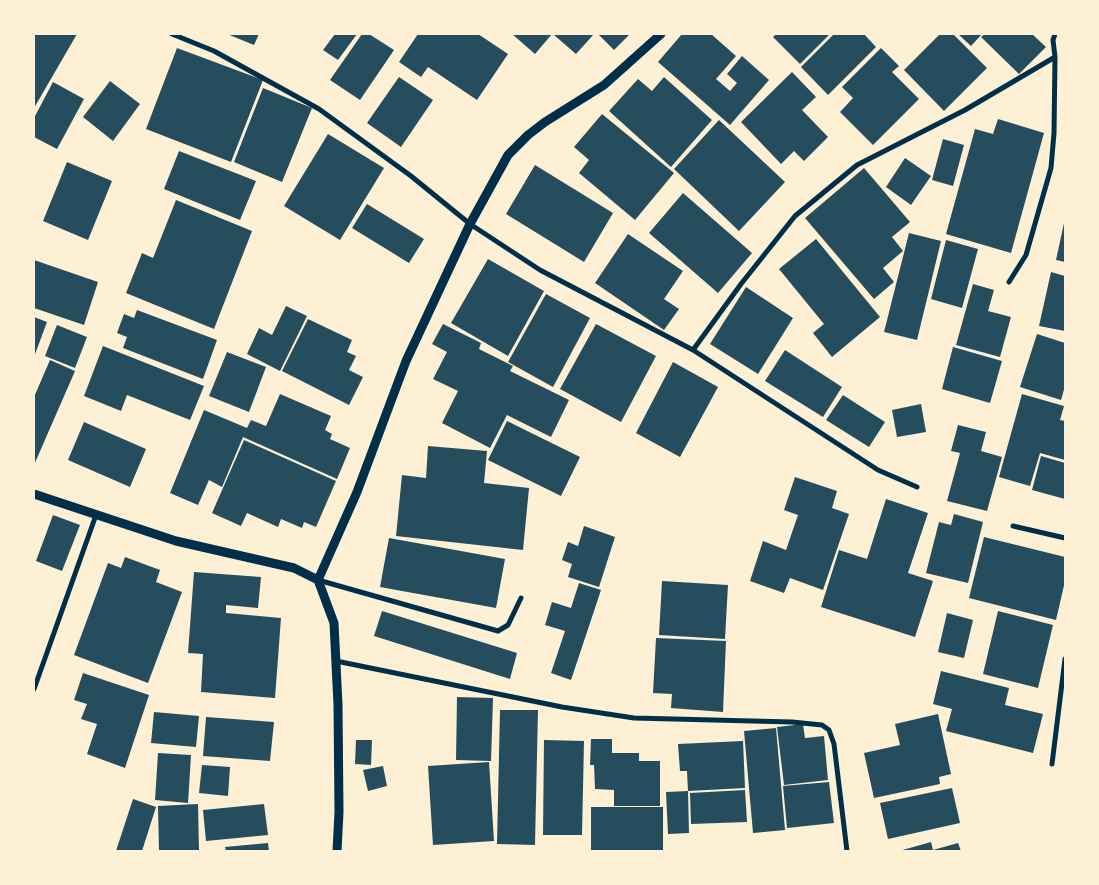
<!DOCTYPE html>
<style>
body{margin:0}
#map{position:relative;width:1099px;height:885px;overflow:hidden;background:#fdf0d5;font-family:"Fira Sans",sans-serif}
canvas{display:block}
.frame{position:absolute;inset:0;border:35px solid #fdf0d5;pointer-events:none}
</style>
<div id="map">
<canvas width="1099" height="885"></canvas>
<div class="frame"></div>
</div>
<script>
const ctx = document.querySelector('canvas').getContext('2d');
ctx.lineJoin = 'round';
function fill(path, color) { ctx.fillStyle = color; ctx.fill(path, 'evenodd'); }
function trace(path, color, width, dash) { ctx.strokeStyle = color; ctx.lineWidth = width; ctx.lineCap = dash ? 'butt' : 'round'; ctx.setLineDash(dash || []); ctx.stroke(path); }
const building = new Path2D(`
 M34 34H77L34 108Z
 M227 34H259L254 45Z
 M335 34H357L338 60 323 50Z
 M362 34H369L394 50 360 100 330 80Z
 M418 34H478L508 54 477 100 428 67 421 77 399 62Z
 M512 34H552L535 54Z
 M555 34H594L576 54 554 35Z
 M598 34H630L614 50Z
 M682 34H711L736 56 716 79 730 91 737 83 727 74 742 56 769 80 730 125 658 62Z
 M776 34H830L800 64 773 37Z
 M834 34H864L876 47 828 95 801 67Z
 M940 34H953L987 68 944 111 904 70Z
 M958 34H982L971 46Z
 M985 34H1032L1046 47 1019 74 981 37Z
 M177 48 263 80 231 162 146 129Z
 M881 48 899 66 892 72 919 99 873 145 840 112 853 98 842 87Z
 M792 72 816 97 802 110 828 137 804 161 794 151 781 164 741 122Z
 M399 77 433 100 401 147 367 123Z
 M664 77 712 120 671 167 609 111 638 79 652 91Z
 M110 81 140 104 113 141 83 117Z
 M53 82 84 99 57 149 34 137V118Z
 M263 88 312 108 282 182 234 162Z
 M602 114 674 173 635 220 579 173 589 160 574 147Z
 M998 119 1044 133 1011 253 946 234 975 129 993 134Z
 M719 120 785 182 739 231 674 169Z
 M328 134 384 168 340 240 284 206Z
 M943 139 964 145 953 186 932 180Z
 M179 151 256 181 240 220 164 189Z
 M905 158 931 176 911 205 886 187Z
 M67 162 112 181 88 240 43 221Z
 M535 165 613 213 584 262 506 214Z
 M864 168 910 222 892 237 903 251 883 268 894 282 874 299 805 218Z
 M683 193 752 253 718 293 649 233Z
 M176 200 252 231 214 329 126 293 142 253 153 258Z
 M367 204 424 239 409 263 352 228Z
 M1064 223 1065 224V262L1056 260Z
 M909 233 941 241 917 340 884 332Z
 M628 234 683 271 664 299 679 309 664 330 595 283Z
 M816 239 880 317 832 357 813 333 824 324 779 269Z
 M946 240 978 249 962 308 931 299Z
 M488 259 544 291 508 356 451 323Z
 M34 260 98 282 84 325 34 308Z
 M1051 272 1065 276V331L1039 326Z
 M973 284 994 290 988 311 1011 317 1000 357 956 345Z
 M746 287 793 318 758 374 710 344Z
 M546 294 590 318 553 387 508 362Z
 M286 306 307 316 280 371 247 354 259 328 272 335Z
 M137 310 217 340 203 379 123 348 127 337 117 333 124 314 134 318Z
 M34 317 47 322 34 357Z
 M308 319 352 340 347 352 356 356 349 370 363 377 349 405 282 371Z
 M443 324 481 343 479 349 513 366 510 371 569 400 551 437 507 415 490 448 442 423 458 391 433 379 447 352 432 344Z
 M596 324 656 356 621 422 560 389Z
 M57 325 87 337 75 368 45 356Z
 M1037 334 1065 343V386L1061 400 1020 387Z
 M103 346 204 386 190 420 127 395 121 411 84 396Z
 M953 347 1002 361 990 403 942 389Z
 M785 350 842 387 823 417 765 381Z
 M227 352 266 367 249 412 209 396Z
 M50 360 75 371 34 465V397Z
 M673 362 718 387 680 457 636 433Z
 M280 394 331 416 325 430 332 434 330 439 350 448 337 479 243 437 222 487 209 480 198 505 170 493 204 410 247 428 251 420 266 426Z
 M1022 394 1064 406 1060 420 1065 421V460L1040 453 1030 486 999 477Z
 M843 395 885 422 869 447 826 420Z
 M921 404 926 432 897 437 892 410Z
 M507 421 580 457 561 496 488 460Z
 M84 422 146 449 130 487 68 460Z
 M958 425 986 432 981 451 1002 457 987 511 947 501 960 453 951 451Z
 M244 440 336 481 316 527 304 522 302 528 281 519 278 527 247 513 241 526 212 513Z
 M428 446 487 451 484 483 529 488 523 550 396 536 402 475 426 478Z
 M1041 456 1065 463V499L1032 490Z
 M795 477 837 491 832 508 849 514 823 590 790 578 784 593 750 581 763 541 786 550 798 515 784 510Z
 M886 499 928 513 908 573 933 581 915 637 821 607 839 550 867 559Z
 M954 514 983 522 968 583 926 573 939 522 951 525Z
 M53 515 80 525 62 571 36 561Z
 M584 526 615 537 599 587 568 577 572 564 562 560 568 542 578 546Z
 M984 537 1065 557V581L1056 620 969 598Z
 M389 538 505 559 496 608 380 587Z
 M125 557 160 570 156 582 182 592 148 683 74 655 108 563 121 568Z
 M194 572 261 577 258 608 226 605V613L281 618 275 698 201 692 203 654 188 653Z
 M662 581 728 585 725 639 659 635Z
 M579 583 601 590 571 680 551 673 565 631 545 625 552 602 571 608Z
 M382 611 517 653 510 679 374 636Z
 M998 611 1053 625 1038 688 983 674Z
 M947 613 973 620 964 658 938 652Z
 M656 638 726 641 723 712 671 708 672 694 653 693Z
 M941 671 1009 688 1005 705 1043 714 1033 753 946 731 952 709 933 704Z
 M83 673 149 695 125 768 87 754 97 724 81 719 87 704 74 700Z
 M457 697 493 698 491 761 456 760Z
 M500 710H538L535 845 497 844Z
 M154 712 199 716 196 747 151 743Z
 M938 714 951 774 939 777 940 784 874 798 864 753 900 745 895 724Z
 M206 717 274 722 270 761 203 756Z
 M803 724 805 738 824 736 828 780 784 785 777 727Z
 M776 728 785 830 753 833 744 731Z
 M591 739H612V753H639V761H660V806H614V790L595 789 594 765H590Z
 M356 740H372L371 765 355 764Z
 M544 740 584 741 582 835H543Z
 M743 741 745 788 688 791 687 771H680L678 744Z
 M158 753 191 755 188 803 155 800Z
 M489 762 494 841 433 845 428 766Z
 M202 765 230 767 228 796 199 793Z
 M383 766 387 786 368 791 363 770Z
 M829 782 834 823 787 828 783 786Z
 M952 788 960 823 888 839 880 803Z
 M745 790 747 822 691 824 690 793Z
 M688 791 689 833 668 834 666 792Z
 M133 799 156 807 142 851H116Z
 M198 804 199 851H159L158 806Z
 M264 804 268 835 206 841 203 810Z
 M591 807H663V850L591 851Z
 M931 842 933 850 958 843 961 851H899Z
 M268 843 269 851H226L225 847Z`);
const minor = new Path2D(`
 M172 34 214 51 319 109 411 176 470 224 540 270 693 350 878 470 917 487
 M1009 282 1026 255 1051 168 1054 133 1055 57
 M693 350 741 284 795 216 857 165 965 110 1055 57 1053 40 1055 34
 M1013 526 1065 538
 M318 580 498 631 508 625 521 598
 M336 661 562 707 634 718 792 722 822 725 829 730 834 744 847 851
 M34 689 96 515
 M1052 764 1065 659`);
const tertiary = new Path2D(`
 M34 494 176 541 294 568 318 580
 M337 851 339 812 338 705 334 623 318 580 357 492 406 361 470 224 508 155 528 135 545 122 604 85 661 34`);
fill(building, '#264d5e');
trace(minor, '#003049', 5);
trace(tertiary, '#003049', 9);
</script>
